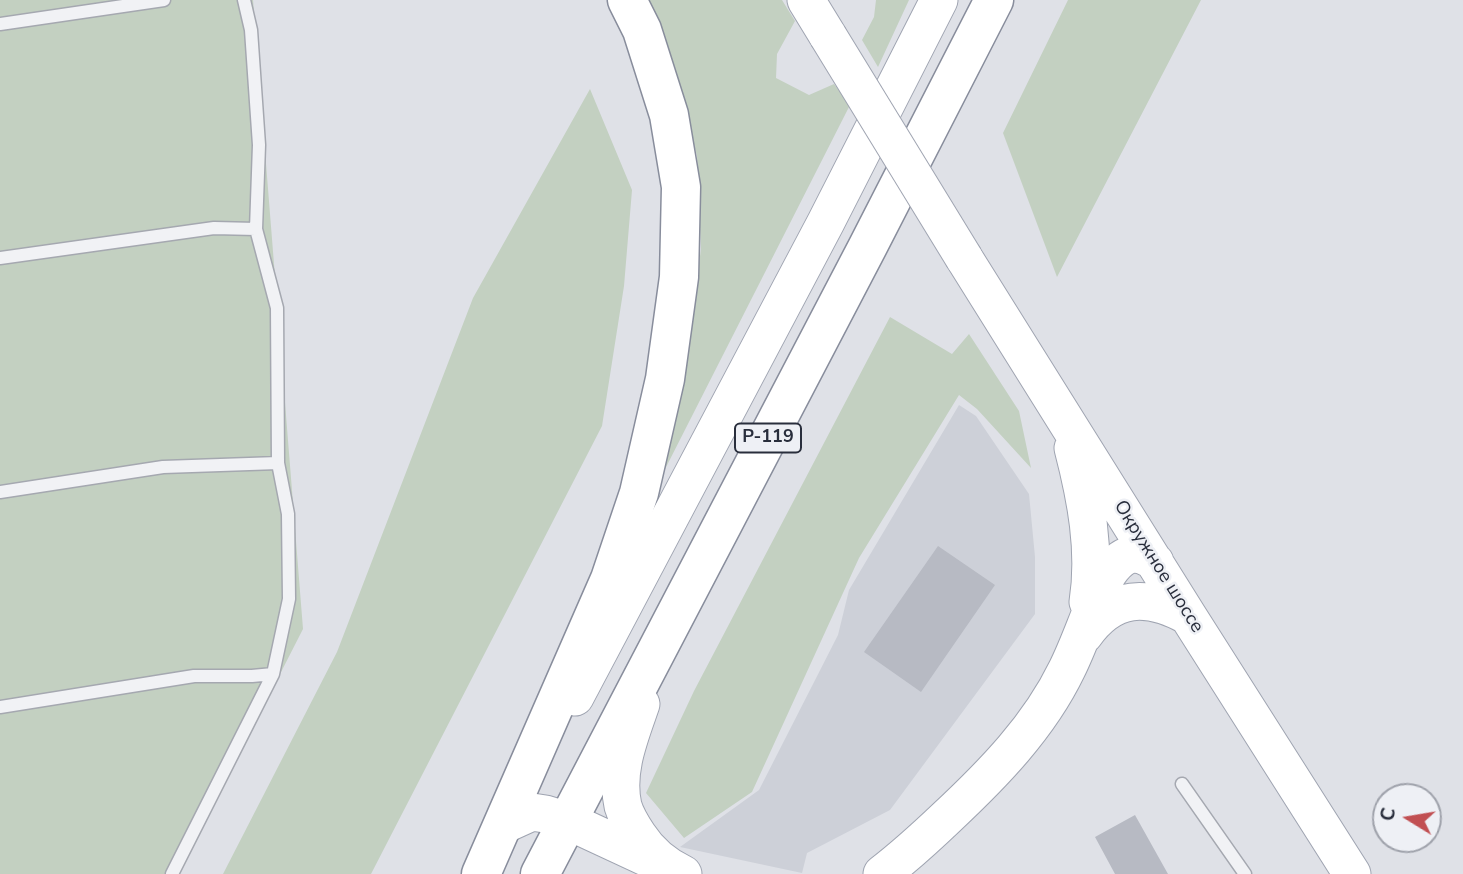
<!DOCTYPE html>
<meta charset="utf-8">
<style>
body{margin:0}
#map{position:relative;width:1463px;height:874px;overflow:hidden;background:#dfe1e7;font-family:"Nunito Sans",sans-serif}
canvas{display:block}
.north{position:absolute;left:1372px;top:783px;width:70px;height:70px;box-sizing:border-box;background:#eef0f5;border:2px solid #9fa2ab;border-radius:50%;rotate:281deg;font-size:19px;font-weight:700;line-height:28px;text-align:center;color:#292e3c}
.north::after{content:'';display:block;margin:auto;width:24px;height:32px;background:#c14f52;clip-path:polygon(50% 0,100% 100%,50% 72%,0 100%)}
</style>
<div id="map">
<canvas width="1463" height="874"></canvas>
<div class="north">С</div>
</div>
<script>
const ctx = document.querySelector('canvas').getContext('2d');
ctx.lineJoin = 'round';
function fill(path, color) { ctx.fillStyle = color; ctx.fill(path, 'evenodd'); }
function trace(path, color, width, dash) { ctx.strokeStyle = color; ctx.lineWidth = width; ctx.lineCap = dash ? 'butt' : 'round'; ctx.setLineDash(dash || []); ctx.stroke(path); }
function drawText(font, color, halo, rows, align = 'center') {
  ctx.font = font + ' "Nunito Sans",sans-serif'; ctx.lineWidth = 5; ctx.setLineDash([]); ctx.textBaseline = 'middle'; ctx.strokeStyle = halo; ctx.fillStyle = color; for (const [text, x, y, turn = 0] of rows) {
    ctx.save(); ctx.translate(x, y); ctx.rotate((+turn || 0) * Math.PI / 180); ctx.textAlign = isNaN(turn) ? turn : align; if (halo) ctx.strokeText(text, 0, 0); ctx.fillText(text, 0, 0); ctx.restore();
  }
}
const built = new Path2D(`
 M959 405 976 416 1029 494 1035 557V614L890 810 807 853 802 873 680 847 759 790 838 635 849 590Z`);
const green = new Path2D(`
 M0 0H253L303 629 178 874H0Z
 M645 0H782L795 21 777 54 776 78 809 95 834 84 850 105 660 479 689 338 701 249 697 156 677 79Z
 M876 0H909L878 67 862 40 874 17Z
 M1068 0H1201L1057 277 1003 133Z
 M590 89 632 190 624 286 602 426 371 874H223L337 652 473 298Z
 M890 317 952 354 969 334 1019 411 1031 468 977 409 959 395 859 558 752 792 684 838 646 793 694 691Z`);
const building = new Path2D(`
 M938 546 995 585 921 692 864 652Z
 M1135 815 1168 874H1115L1095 837Z`);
const service = new Path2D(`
 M0 24 164 0
 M0 258 214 228 256 229 259 145 251 30 244 0
 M0 492 163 467 278 463 277 308 256 229
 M0 707 194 676H252L273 674 289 599 288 514 278 463
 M1182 784 1245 874
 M172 874 273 674`);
const primary = new Path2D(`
 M806 0 828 36
 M964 258 1188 616 1352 874
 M1073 448C1086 498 1096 551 1088 602
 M1084 635C1113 594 1147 594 1188 616
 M575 697 826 222 939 0
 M641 704C630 736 615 771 623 806 626 816 632 826 638 835 649 852 664 865 683 874
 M510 822 532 812 545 814 568 821 654 861
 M882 874C904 857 926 837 946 818 993 774 1039 727 1067 669 1078 647 1086 623 1096 600 1101 588 1105 576 1113 567 1127 551 1138 551 1155 562`);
const trunk = new Path2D(`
 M481 874 610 579 639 493 665 379 679 277 681 187 669 115 642 30 627 0
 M540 874 868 246 994 0`);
const primaryBridge = new Path2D(`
 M828 36 964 258`);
const shields = [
 [768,438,66]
];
const shieldNames = [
 ["Р-119",768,438]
];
const streetNames = [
 ["Окружное шоссе",1158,567,58]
];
fill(built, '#cdd0d8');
fill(green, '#c3d0c1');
fill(building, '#b7bac3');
trace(service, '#a5a8b0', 15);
trace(primary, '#9fa4b1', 39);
trace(trunk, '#888d9c', 41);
trace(service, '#f1f2f5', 12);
trace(primary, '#fff', 37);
trace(trunk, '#fff', 38);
trace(primaryBridge, '#9fa4b1', 39, []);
trace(primaryBridge, '#fff', 37);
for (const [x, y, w] of shields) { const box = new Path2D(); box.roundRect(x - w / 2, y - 14.5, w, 29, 5); ctx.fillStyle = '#eef0f5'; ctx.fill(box); trace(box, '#292e3c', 2); }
drawText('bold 18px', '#292e3c', null, shieldNames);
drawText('19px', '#292e3c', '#eef0f5', streetNames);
</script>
